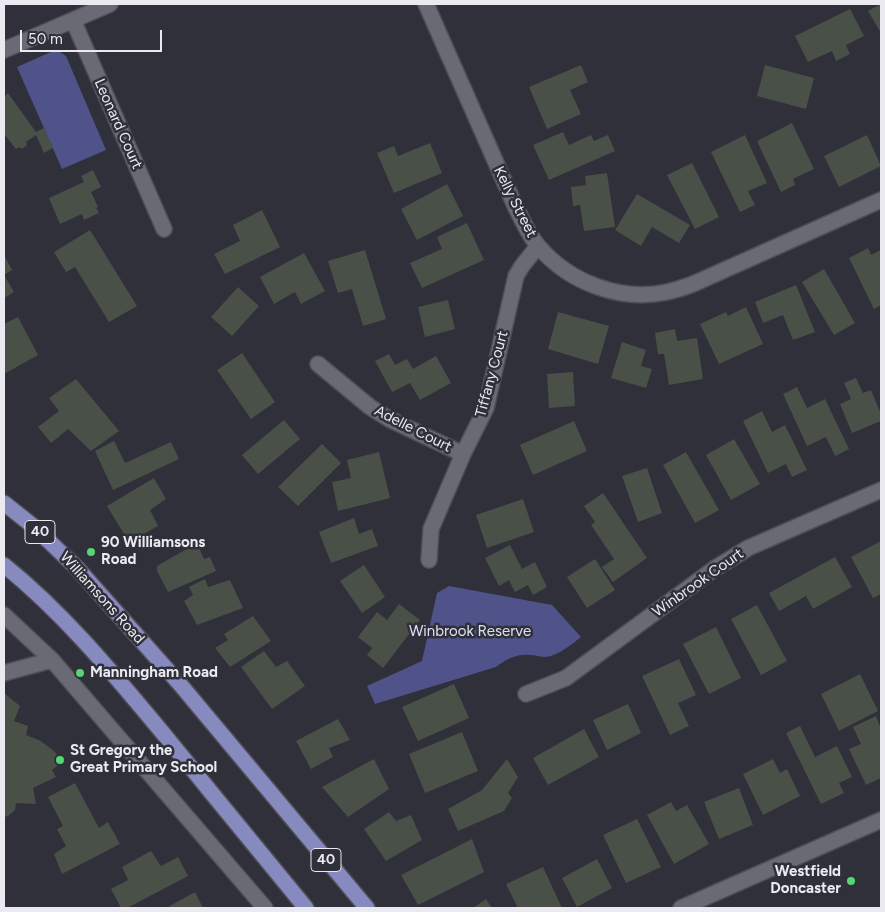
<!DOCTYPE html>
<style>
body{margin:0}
#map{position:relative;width:885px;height:912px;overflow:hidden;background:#2f3039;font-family:Figtree,sans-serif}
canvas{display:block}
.frame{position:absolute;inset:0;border:5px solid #eaeaf0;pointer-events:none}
.scale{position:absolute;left:20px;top:30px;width:142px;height:22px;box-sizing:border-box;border:2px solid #eaeaf0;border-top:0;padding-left:6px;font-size:15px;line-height:18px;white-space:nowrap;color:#eaeaf0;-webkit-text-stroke:4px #2f3039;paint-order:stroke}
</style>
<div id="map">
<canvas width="885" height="912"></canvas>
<div class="frame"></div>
<div class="scale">50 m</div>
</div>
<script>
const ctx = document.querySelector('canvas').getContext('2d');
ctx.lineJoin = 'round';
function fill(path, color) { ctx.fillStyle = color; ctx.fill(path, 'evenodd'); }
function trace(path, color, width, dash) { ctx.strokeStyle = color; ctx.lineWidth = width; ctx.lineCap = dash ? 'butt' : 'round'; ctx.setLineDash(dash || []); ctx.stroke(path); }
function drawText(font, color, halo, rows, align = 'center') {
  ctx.font = font + ' Figtree,sans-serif'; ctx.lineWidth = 5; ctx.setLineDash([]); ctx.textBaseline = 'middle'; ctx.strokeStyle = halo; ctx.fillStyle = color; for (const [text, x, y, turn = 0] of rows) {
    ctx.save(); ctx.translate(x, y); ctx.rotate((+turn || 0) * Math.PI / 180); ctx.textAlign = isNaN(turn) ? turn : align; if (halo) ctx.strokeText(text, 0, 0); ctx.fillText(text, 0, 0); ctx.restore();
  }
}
const green = new Path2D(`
 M53 51 60 52 66 56 106 150 62 169 17 67Z
 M449 586 552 605 581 637C571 645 559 655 546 657 541 657 535 655 530 655 516 654 507 659 496 667L375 704 367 686 422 661 437 593Z`);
const building = new Path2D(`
 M881 4V33L868 11Z
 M850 9 864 36 846 45 850 54 836 61 832 51 808 62 795 36Z
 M581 65 588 82 570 90 581 114 547 129 529 87Z
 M765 65 814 78 806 109 757 96Z
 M8 93 36 132 44 128 53 148 44 153 36 135 26 142 27 145 22 149 19 147 16 149 4 134V97Z
 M792 123 814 169 793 179 795 185 781 192 757 141Z
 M563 132 569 145 591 135 594 141 608 135 615 151 549 180 533 145Z
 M745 135 767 183 748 191 755 205 740 212 711 152Z
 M867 135 881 166 839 187 824 156Z
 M430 143 442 173 394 193 377 153 394 146 398 156Z
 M692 163 719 217 695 229 667 175Z
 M93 170 101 187 91 192 98 207 96 208 99 213 84 220 82 214 60 224 49 198 84 182 81 176Z
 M607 173 615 227 584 231 580 205 573 206 571 187 586 185 585 176Z
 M447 184 463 216 417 240 401 209Z
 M637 194 690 225 679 243 652 227 641 246 615 230Z
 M262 210 280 247 225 274 214 254 240 241 233 225Z
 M467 223 484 260 422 288 410 263 442 249 437 237Z
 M90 230 137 306 109 322 75 267 66 272 54 252Z
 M868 248 871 255 881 250V305L874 309 849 258Z
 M365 250 386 319 363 326 352 289 338 293 328 261Z
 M304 253 325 291 301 304 295 292 274 304 260 277Z
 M4 255 12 270 4 275 14 292 4 298Z
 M824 269 855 323 834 335 802 282Z
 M796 285 815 332 793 340 783 315 763 323 755 302Z
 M238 287 259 306 232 336 211 317Z
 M448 300 455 329 425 337 418 307Z
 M746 307 763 344 719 364 700 324 726 312 728 316Z
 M558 312 609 326 598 364 548 349Z
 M18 317 38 355 4 374V324Z
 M675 329 677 341 697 338 703 379 669 385 664 354H658L655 333Z
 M622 342 646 350 641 366 652 369 646 388 611 378Z
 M242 353 275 402 251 419 217 370Z
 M389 354 395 365 407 359 413 369 436 356 451 383 420 400 410 383 392 392 375 361Z
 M573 372 575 406 549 408 547 374Z
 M856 378 863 393 871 390 881 414V421L852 433 840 404 851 399 844 383Z
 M76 379 119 431 91 451 68 429 51 443 38 427 59 411 49 398Z
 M797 387 807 408 825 399 849 449 835 456 826 437 807 446 783 394Z
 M762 411 772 432 785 425 807 470 792 477 786 464 768 473 743 421Z
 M284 420 300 439 258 474 242 455Z
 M574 421 587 451 533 475 520 445Z
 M734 439 760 484 731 500 706 455Z
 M114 441 125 463 171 442 179 459 113 490 95 451Z
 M322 444 341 463 298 506 278 487Z
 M379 452 390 498 338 511 332 482 351 478 347 460Z
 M686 452 719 510 695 523 663 465Z
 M647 468 662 513 638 522 622 476Z
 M154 478 166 499 150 510 158 526 129 542 107 506Z
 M603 493 647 558 613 582 602 567 614 559 591 525 595 522 584 506Z
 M523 499 534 532 487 548 476 515Z
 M354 518 359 534 372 529 378 546 331 563 319 532Z
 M881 541V594L873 598 851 557Z
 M197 543 204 559 210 557 216 571 168 592 157 571V566Z
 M510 545 522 569 535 562 547 587 533 595 528 585 515 592 509 580 499 586 485 558Z
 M835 557 852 587 813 609 806 596 779 611 769 593Z
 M595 559 615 590 587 608 567 577Z
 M364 565 385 597 362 613 340 581Z
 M205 579 208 587 230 580 243 608 197 625 184 601 193 595 189 587Z
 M399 604 420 620 383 668 367 655 372 648 358 637 377 612 387 620Z
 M757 605 787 661 761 675 731 619Z
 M253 616 271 641 230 667 215 648 228 640 224 634Z
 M716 627 741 678 709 694 683 644Z
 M264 651 276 667 287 661 305 686 272 709 241 667Z
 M679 659 696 695 678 703 689 726 670 735 642 676Z
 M860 674 878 711 839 731 821 694Z
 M454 684 469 718 418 741 402 707Z
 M4 693 20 706 14 721 28 726 26 735 41 741 55 752 62 762 52 770 56 777 33 788 36 804 16 803 15 810 8 816 4 817Z
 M628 704 641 733 607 750 593 720Z
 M876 716 881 729V778L866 785 849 749 861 744 853 727Z
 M338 719 350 740 329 748 333 757 311 769 296 741Z
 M800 726 815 757 837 746 852 777 839 783 844 793 821 804 786 733Z
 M584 729 599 757 548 785 533 758Z
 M462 732 478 771 425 793 409 754Z
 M374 759 389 789 348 817 322 787Z
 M507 759 518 777 508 793 512 798 504 811 458 831 448 809 482 790Z
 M773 759 780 773 787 769 800 796 763 815 743 774Z
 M75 783 99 828 108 822 120 844 62 874 54 854 66 846 57 829 63 826 48 797Z
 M739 788 753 825 719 839 704 802Z
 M671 802 676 811 687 805 709 844 674 864 647 815Z
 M389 812 396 821 411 815 422 840 386 861 364 829Z
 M637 819 661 867 626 883 603 835Z
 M472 839 484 872 418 905 401 875Z
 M151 851 161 866 178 857 188 876 127 908H121L111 889 128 880 122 867Z
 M597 859 612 888 577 907 562 878Z
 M543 867 562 908H518L506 884Z
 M195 892 203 908H166Z
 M486 899 492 908H473Z`);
const minor = new Path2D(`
 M426 4 516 208C523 221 529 236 539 247 570 283 621 302 667 292 676 290 685 287 693 284L881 200
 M73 20 164 229
 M4 50 110 4
 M318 364 370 407 389 419 463 454
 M429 560 431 529 463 454 486 408 516 276 522 266 538 246
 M4 615 52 660 265 908
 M4 673 52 660
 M526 694 566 678 714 569 748 548 881 490
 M681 908 881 820`);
const major = new Path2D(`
 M4 503 33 526 77 568 179 683 367 908
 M4 565C66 615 116 677 167 738 213 795 260 852 306 908`);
const markers = [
 [91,552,5,"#56d671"],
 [80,673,5,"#56d671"],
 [60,760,5,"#56d671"],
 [851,881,5,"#56d671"]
];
const shields = [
 [40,532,30],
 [326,860,30]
];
const shieldNames = [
 ["40",40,532],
 ["40",326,860]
];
const streetNames = [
 ["Leonard Court",118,124,66],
 ["Kelly Street",515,202,63],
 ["Tiffany Court",492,374,-75],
 ["Adelle Court",413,429,27],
 ["Winbrook Court",698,583,-35],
 ["Williamsons Road",102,598,48]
];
const poiNames = [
 ["90 Williamsons",101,543],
 ["Road",101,560],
 ["Manningham Road",90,673],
 ["St Gregory the",70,751],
 ["Great Primary School",70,768],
 ["Westfield",841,872,"right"],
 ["Doncaster",841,889,"right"]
];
const parkNames = [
 ["Winbrook Reserve",470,632]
];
fill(green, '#50528a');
fill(building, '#485048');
trace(minor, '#4e4f56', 18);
trace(major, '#4e4f56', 18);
trace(minor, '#696a74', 15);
trace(major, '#868abe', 15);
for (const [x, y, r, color] of markers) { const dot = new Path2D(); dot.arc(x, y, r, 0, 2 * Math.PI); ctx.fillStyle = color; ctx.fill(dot); trace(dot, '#2f3039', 2); }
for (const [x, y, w] of shields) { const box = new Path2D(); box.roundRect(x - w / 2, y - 11.5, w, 23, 4); ctx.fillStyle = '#2f3039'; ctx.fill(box); trace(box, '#eaeaf0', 1); }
drawText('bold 14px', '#eaeaf0', null, shieldNames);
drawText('15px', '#eaeaf0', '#2f3039', streetNames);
drawText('bold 15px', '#eaeaf0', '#2f3039', poiNames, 'left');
drawText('15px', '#dee1f3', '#2f3039', parkNames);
</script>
